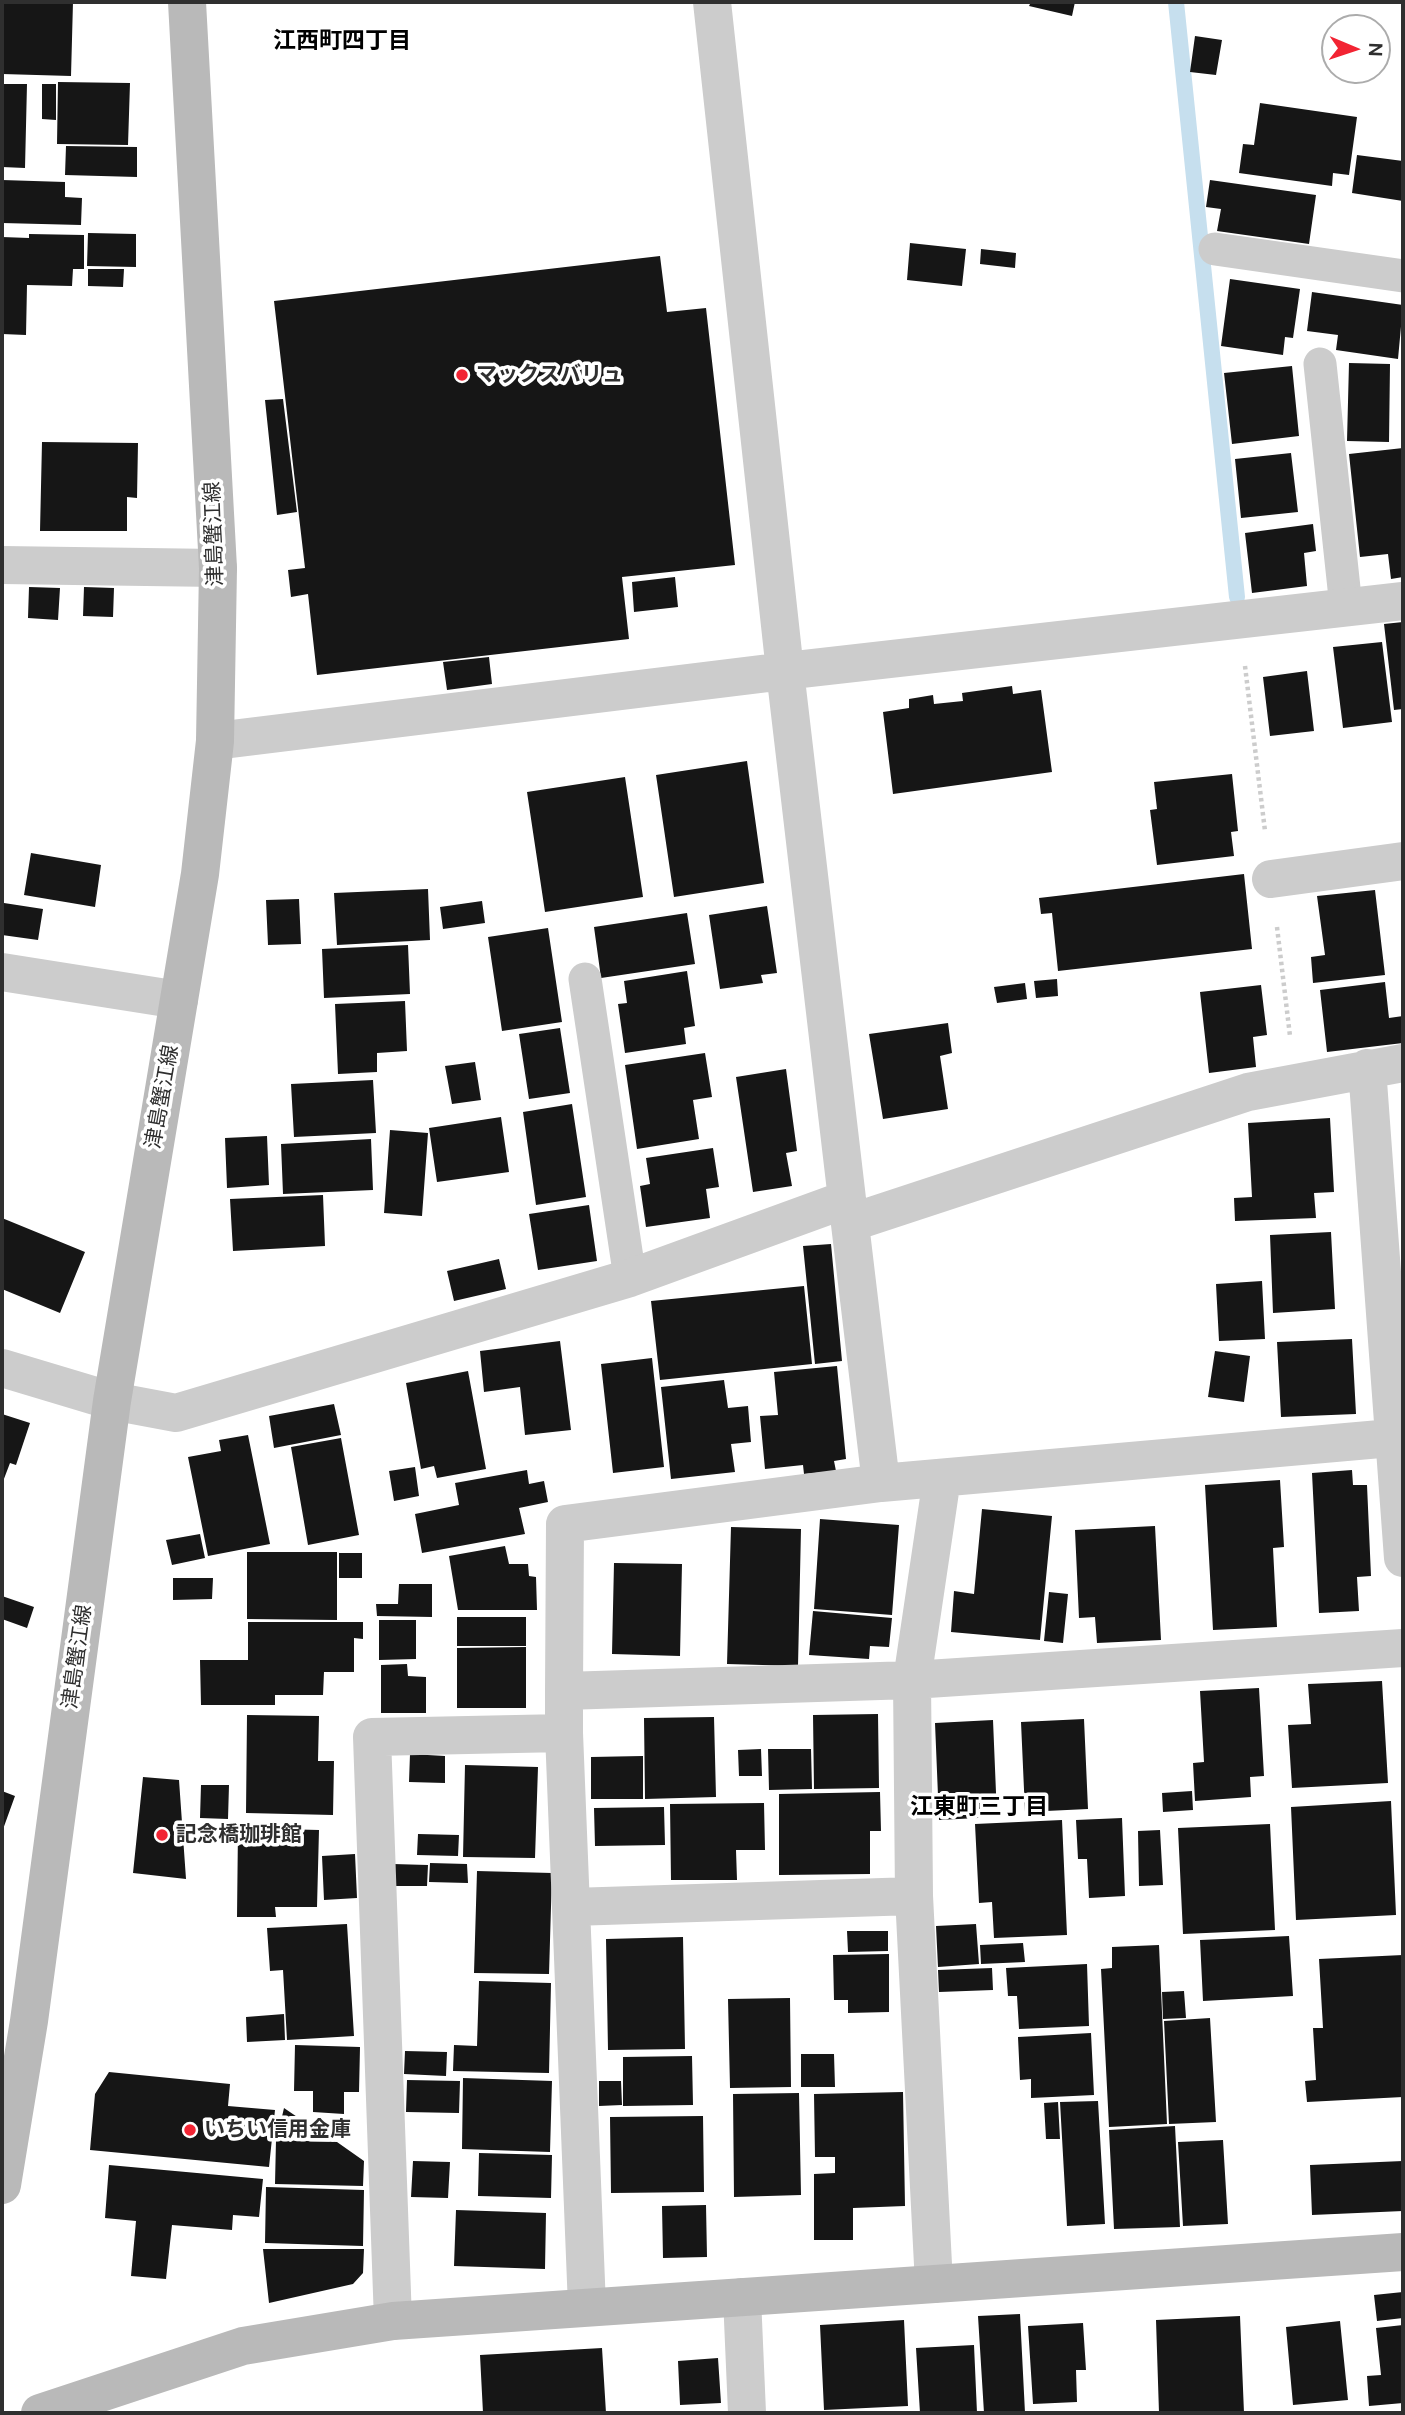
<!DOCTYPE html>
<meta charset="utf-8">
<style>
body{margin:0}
#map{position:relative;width:1405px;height:2415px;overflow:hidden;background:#fff;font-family:"DM Sans",sans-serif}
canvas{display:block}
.frame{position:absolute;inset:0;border:4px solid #2f2f2f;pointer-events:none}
.north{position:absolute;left:1321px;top:14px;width:70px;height:70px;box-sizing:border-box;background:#fff;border:2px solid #acacac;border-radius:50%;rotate:92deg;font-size:19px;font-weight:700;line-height:28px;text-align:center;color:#2f2f2f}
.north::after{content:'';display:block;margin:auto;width:24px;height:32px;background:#f22433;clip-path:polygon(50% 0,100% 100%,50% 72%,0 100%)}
</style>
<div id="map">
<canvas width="1405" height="2415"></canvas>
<div class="frame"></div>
<div class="north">N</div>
</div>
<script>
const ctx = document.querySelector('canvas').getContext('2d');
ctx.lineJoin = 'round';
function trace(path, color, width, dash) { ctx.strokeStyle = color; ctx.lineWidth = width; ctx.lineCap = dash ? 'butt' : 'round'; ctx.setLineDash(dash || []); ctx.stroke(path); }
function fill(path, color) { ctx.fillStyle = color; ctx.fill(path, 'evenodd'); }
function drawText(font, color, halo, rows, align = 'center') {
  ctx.font = font + ' "DM Sans","Noto Sans JP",sans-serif'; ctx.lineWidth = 7; ctx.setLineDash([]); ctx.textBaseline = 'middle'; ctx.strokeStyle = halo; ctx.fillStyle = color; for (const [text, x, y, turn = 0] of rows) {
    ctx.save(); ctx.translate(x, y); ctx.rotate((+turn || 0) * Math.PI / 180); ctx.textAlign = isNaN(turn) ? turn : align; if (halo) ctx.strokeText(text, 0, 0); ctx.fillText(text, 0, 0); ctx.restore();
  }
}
const stream = new Path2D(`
 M1176 2 1237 597`);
const building = new Path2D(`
 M2 2H73L71 76 2 74Z
 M1031 2H1075L1072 16 1029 6Z
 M1195 36 1222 40 1216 75 1190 72Z
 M58 82 130 83 128 145 57 144Z
 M2 84H27L25 168 2 167Z
 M42 84H56V120L42 119Z
 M1260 103 1357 117 1349 175 1333 173 1332 186 1239 173 1243 144 1254 145Z
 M66 146 137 147V177L65 175Z
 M1357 155 1403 161V201L1352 193Z
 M2 180 65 182V197L82 198 81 225 2 223Z
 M1210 180 1316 195 1309 244 1217 231 1221 209 1206 207Z
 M88 233 136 234V267L87 266Z
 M29 234 84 235V269H73L72 286 27 285 26 335 2 334V237L29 238Z
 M910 243 966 249 962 286 907 280Z
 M981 249 1016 253 1015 268 980 264Z
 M660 256 667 312 706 308 735 565 622 577 629 639 317 675 308 594 291 597 288 570 305 568 274 301Z
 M88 269H124L123 287 88 286Z
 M1230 279 1300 289 1293 338 1285 337 1283 355 1221 346Z
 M1312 292 1403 305 1398 359 1336 350 1338 335 1307 331Z
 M1349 363 1390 364 1389 442 1347 441Z
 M1292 366 1299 436 1232 444 1224 373Z
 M283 399 297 512 277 515 265 400Z
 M42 442 138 443 137 498 127 497V531H40Z
 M1403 448V577L1391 579 1388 554 1360 557 1349 454Z
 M1291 453 1298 512 1241 518 1235 459Z
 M1313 524 1316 551 1304 553 1307 586 1252 593 1245 533Z
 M675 577 678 607 634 612 632 582Z
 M29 587 60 588 58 620 28 618Z
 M84 587 114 588 113 617 83 616Z
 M1403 622V709L1394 710 1384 624Z
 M1382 642 1392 722 1343 728 1333 647Z
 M489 657 492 684 447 690 443 662Z
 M1307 671 1314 731 1270 736 1263 677Z
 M1012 686 1013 694 1041 690 1052 772 893 794 883 712 909 708V699L933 695 934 704 963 701 962 693Z
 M747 761 764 883 674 897 656 775Z
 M1232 774 1238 831 1231 832 1234 856 1157 865 1150 810 1157 809 1154 782Z
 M625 777 643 897 545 912 527 792Z
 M31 853 101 865 95 907 24 895Z
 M1244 874 1252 949 1058 971 1052 913 1041 914 1039 898Z
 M428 889 430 940 337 945 334 893Z
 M1375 890 1385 975 1313 983 1311 957 1325 955 1317 896Z
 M299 899 301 944 268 945 266 900Z
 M482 901 485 923 443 929 440 907Z
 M4 903 43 909 38 940 2 935Z
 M767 906 777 973 761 975 763 983 720 989 709 915Z
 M687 913 695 964 601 978 594 927Z
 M548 928 562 1022 502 1031 488 937Z
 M408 945 410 994 324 998 322 949Z
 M687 971 695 1026 684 1028 686 1044 625 1053 618 1004 627 1003 624 981Z
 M1057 979 1058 996 1036 998 1034 981Z
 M1385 982 1389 1018 1403 1016V1043L1327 1052 1320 990Z
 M1025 983 1027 999 997 1003 994 987Z
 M1261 985 1267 1035 1253 1037 1256 1067 1209 1073 1200 992Z
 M405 1001 407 1051 377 1053V1072L338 1074 335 1004Z
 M948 1023 952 1053 940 1056 948 1109 883 1119 869 1034Z
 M560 1028 570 1093 529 1099 519 1034Z
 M705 1053 712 1097 693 1100 699 1139 637 1149 625 1065Z
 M475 1062 481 1100 452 1104 445 1066Z
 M786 1069 797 1151 786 1153 792 1186 753 1192 736 1077Z
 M373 1080 376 1133 294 1137 291 1084Z
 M572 1104 586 1197 536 1205 523 1112Z
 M501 1117 509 1172 437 1182 429 1128Z
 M1330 1118 1334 1192 1314 1193 1316 1218 1235 1221 1234 1198 1252 1197 1248 1123Z
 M390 1130 428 1133 422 1216 384 1213Z
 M267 1136 269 1185 227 1188 225 1138Z
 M371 1139 373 1190 283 1194 281 1144Z
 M713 1148 719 1187 706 1189 710 1218 646 1227 640 1186 650 1184 646 1158Z
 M323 1195 325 1246 233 1251 230 1199Z
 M589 1205 597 1261 538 1270 529 1214Z
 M2 1218 85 1252 60 1313 2 1289Z
 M1331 1232 1335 1309 1273 1313 1270 1235Z
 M831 1244 842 1361 815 1364 803 1246Z
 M499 1259 506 1289 454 1301 447 1271Z
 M1262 1281 1265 1339 1219 1341 1216 1284Z
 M804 1286 812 1364 660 1380 651 1301Z
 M1352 1339 1356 1414 1281 1417 1277 1342Z
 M560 1341 571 1430 525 1435 520 1387 484 1392 480 1351Z
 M1215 1351 1250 1356 1244 1402 1208 1397Z
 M652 1358 664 1467 613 1473 601 1364Z
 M837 1366 846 1459 834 1461 836 1471 804 1474 803 1465 765 1469 760 1416 778 1415 774 1372Z
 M468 1371 486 1469 437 1478 434 1466 421 1469 406 1383Z
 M724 1380 728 1408 748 1406 751 1442 731 1444 735 1472 671 1479 661 1387Z
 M334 1404 341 1435 274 1448 269 1416Z
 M2 1414 30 1423 16 1465 10 1463 2 1484Z
 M248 1435 270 1544 208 1556 188 1457 221 1451 219 1440Z
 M341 1438 359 1535 308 1545 291 1447Z
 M415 1467 419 1496 394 1501 389 1471Z
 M527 1470 529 1484 544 1481 548 1502 519 1508 525 1534 422 1553 415 1514 459 1505 455 1483Z
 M1352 1470 1353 1485H1367L1371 1576 1357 1577 1359 1611 1319 1613 1312 1473Z
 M1280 1480 1284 1547 1273 1548 1277 1627 1213 1630 1205 1485Z
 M982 1509 1052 1516 1040 1640 951 1632 954 1591 974 1594Z
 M820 1519 899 1525 892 1615 814 1609Z
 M1155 1526 1161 1640 1097 1643 1095 1617 1079 1618 1075 1530Z
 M731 1527 801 1529 798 1666 727 1664Z
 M200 1534 205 1558 172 1565 166 1540Z
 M505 1546 509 1564H528L529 1576 536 1577 537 1610H458L449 1556Z
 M247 1552H337V1620L247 1619Z
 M339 1553H362V1578H339Z
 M614 1563 682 1564 680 1656 612 1654Z
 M173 1578H213L212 1599 173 1600Z
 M399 1584H432V1617L377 1616 376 1604H398Z
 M1049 1592 1068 1594 1063 1643 1044 1641Z
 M2 1596 34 1607 27 1628 2 1619Z
 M813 1611 892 1618 889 1647 870 1646 869 1659 809 1655Z
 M457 1617H526V1646H457Z
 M379 1620H416V1659L379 1660Z
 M248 1622H363V1639L354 1638V1672H324L323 1695H275V1705H201L200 1660H248Z
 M526 1647V1708H457V1648Z
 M407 1664 408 1676 426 1677V1713H381V1665Z
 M1382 1681 1388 1783 1292 1788 1288 1725 1311 1724 1308 1684Z
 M1259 1688 1264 1776 1250 1777 1251 1797 1195 1801 1193 1763 1204 1762 1200 1691Z
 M878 1714 879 1788 814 1789 813 1715Z
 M247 1715 319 1716 318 1761H334L333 1815 246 1813Z
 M714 1717 716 1797 645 1799 644 1718Z
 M1084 1719 1088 1809 1025 1812 1021 1722Z
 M993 1720 997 1817 939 1820 935 1723Z
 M761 1749 762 1776H739L738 1750Z
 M768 1749H811L812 1789 769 1790Z
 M410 1754 445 1756V1783L409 1782Z
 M643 1756V1799H591V1757Z
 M465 1765 538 1767 535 1858 463 1857Z
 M143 1777 179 1780 186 1879 133 1873Z
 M201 1785H229L228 1819 200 1818Z
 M2 1791 15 1796 2 1832Z
 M1192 1791 1193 1810 1163 1812 1162 1793Z
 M880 1792 881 1831H870V1874L779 1875V1794Z
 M1391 1801 1396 1915 1296 1920 1291 1807Z
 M764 1803 765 1850H736L737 1880H671L670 1804Z
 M664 1807 665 1845 595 1846 594 1808Z
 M1122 1818 1125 1896 1089 1898 1087 1859H1078L1076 1820Z
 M1062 1820 1067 1935 994 1938 992 1902 979 1903 975 1824Z
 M1270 1824 1275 1930 1183 1934 1178 1828Z
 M238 1828 319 1830 317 1907H275L276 1917H237Z
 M1160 1830 1163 1885 1139 1886 1138 1831Z
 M418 1834 459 1835 458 1856 417 1855Z
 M355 1854 357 1898 324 1900 322 1856Z
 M430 1863 467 1864 468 1883 429 1882Z
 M393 1864 428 1865 427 1886H392Z
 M477 1871 552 1873 549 1974 474 1973Z
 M347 1924 354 2036 287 2040 283 1970 270 1971 267 1928Z
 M976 1924 979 1964 938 1967 936 1926Z
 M847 1931H888V1951L848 1952Z
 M1289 1936 1293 1996 1203 2001 1200 1940Z
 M683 1937 685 2049 608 2050 606 1939Z
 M1023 1943 1025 1962 981 1964 980 1945Z
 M1159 1945 1167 2124 1109 2127 1101 1969 1112 1968V1947Z
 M889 1954V2012L848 2013V2000H834L833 1955Z
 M1403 1955V2097L1307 2102 1305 2081 1316 2080 1313 2028H1323L1319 1959Z
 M1087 1964 1089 2026 1019 2029 1017 1996H1008L1006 1968Z
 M992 1968 993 1990 939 1992 938 1970Z
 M479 1981 551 1983 549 2073 453 2071 454 2045 477 2046Z
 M1184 1991 1186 2018 1163 2019 1162 1992Z
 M790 1998 791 2087 730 2088 728 1999Z
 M284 2014 285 2040 247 2042 246 2017Z
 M1210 2018 1216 2122 1169 2124 1164 2021Z
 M1091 2033 1094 2095 1031 2098V2079L1020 2080 1018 2037Z
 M295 2045 360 2047 359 2092H344V2114L313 2112V2091H294Z
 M405 2051 447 2052 446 2076 404 2074Z
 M801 2054H834L835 2087H801Z
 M692 2056 693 2105 623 2106V2057Z
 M109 2072 230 2084 228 2106 275 2110 269 2167 90 2150 95 2094Z
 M463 2078 552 2081 550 2152 462 2149Z
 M407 2080 460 2081 459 2113 406 2112Z
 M599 2081H621L622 2105 599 2106Z
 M903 2092 905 2206 853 2208V2240H814V2174L835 2173V2157H815L814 2094Z
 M799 2093 801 2195 734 2197 733 2094Z
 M1098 2101 1105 2224 1067 2226 1060 2102Z
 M1058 2102 1060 2139H1046L1044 2103Z
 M284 2108 331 2140 277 2138Z
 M703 2116 704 2192 611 2193 610 2117Z
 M1175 2126 1180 2227 1114 2229 1109 2130Z
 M276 2140 337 2142 364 2161 363 2186 275 2184Z
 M1223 2140 1228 2224 1183 2226 1178 2142Z
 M479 2153 552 2155 551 2198 478 2196Z
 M413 2161 450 2162 448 2198 411 2197Z
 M1403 2161V2211L1312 2215 1310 2165Z
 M109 2165 263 2179 259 2217 233 2215 232 2230 172 2225 166 2279 131 2276 136 2221 105 2218Z
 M266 2187 364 2190 363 2246 265 2243Z
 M706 2205 707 2257 663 2258 662 2206Z
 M456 2210 546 2213 545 2269 454 2266Z
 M263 2249H364L363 2273 353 2284 269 2303Z
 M1403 2292V2318L1377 2321 1374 2295Z
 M1020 2314 1025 2413H984L978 2316Z
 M1240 2316 1244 2413H1159L1156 2320Z
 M904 2320 908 2406 824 2410 820 2325Z
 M1340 2321 1348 2400 1293 2405 1286 2327Z
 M1083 2323 1086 2370H1076L1077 2402 1033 2404 1028 2326Z
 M1403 2325V2403L1369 2406 1367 2376 1381 2375 1376 2328Z
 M974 2345 977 2413H920L916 2348Z
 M602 2348 606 2413H483L480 2355Z
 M718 2358 721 2403 680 2405 678 2361Z`);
const path = new Path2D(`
 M1245 666 1265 831
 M1277 927 1290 1036`);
const lane = new Path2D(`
 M1215 249 1403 276
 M1320 364 1346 607
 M585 979 630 1278`);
const street = new Path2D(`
 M712 2 785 671 847 1199
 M2 565 218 568
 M215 741 785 671 1403 601
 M1271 879 1403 861
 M2 972 179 1000
 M1367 1068 1403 1558
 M850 1223 1248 1092 1403 1063
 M2 1368 112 1401 176 1413 630 1278 847 1199 881 1483 1403 1437
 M564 1691 565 1524 881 1483
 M572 1907 914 1896
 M934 2284 914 1896 912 1680 942 1478
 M742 2297 747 2413
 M587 2307 564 1733V1691L912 1680 1403 1648
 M393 2321 372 1737 564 1733`);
const secondary = new Path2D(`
 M2 2185 29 2021 112 1401 200 874 215 741 218 568 187 2
 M40 2413 243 2346 393 2321 1403 2252`);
const markers = [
 [462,375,7,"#f22433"],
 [162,1835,7,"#f22433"],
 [190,2130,7,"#f22433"]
];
const poiNames = [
 ["マックスバリュ",476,375],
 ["記念橋珈琲館",176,1835],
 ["いちい信用金庫",204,2130]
];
const streetNames = [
 ["津島蟹江線",215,534,-92],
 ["津島蟹江線",163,1097,-80],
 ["津島蟹江線",78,1657,-82]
];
const neighbourhoodNames = [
 ["江西町四丁目",342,42],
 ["江東町三丁目",979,1808]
];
trace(stream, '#c6dfee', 16);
fill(building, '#161616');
trace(path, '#ccc', 4.5, [3.5, 3.5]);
trace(lane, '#ccc', 33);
trace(street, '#ccc', 38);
trace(secondary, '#b9b9b9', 38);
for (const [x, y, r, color] of markers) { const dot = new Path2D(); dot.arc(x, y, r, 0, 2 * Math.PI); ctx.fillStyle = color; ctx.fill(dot); trace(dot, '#fff', 2.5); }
drawText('bold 21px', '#2f2f2f', '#fff', poiNames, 'left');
drawText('21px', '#2f2f2f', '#fff', streetNames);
drawText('bold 23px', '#000', '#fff', neighbourhoodNames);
</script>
